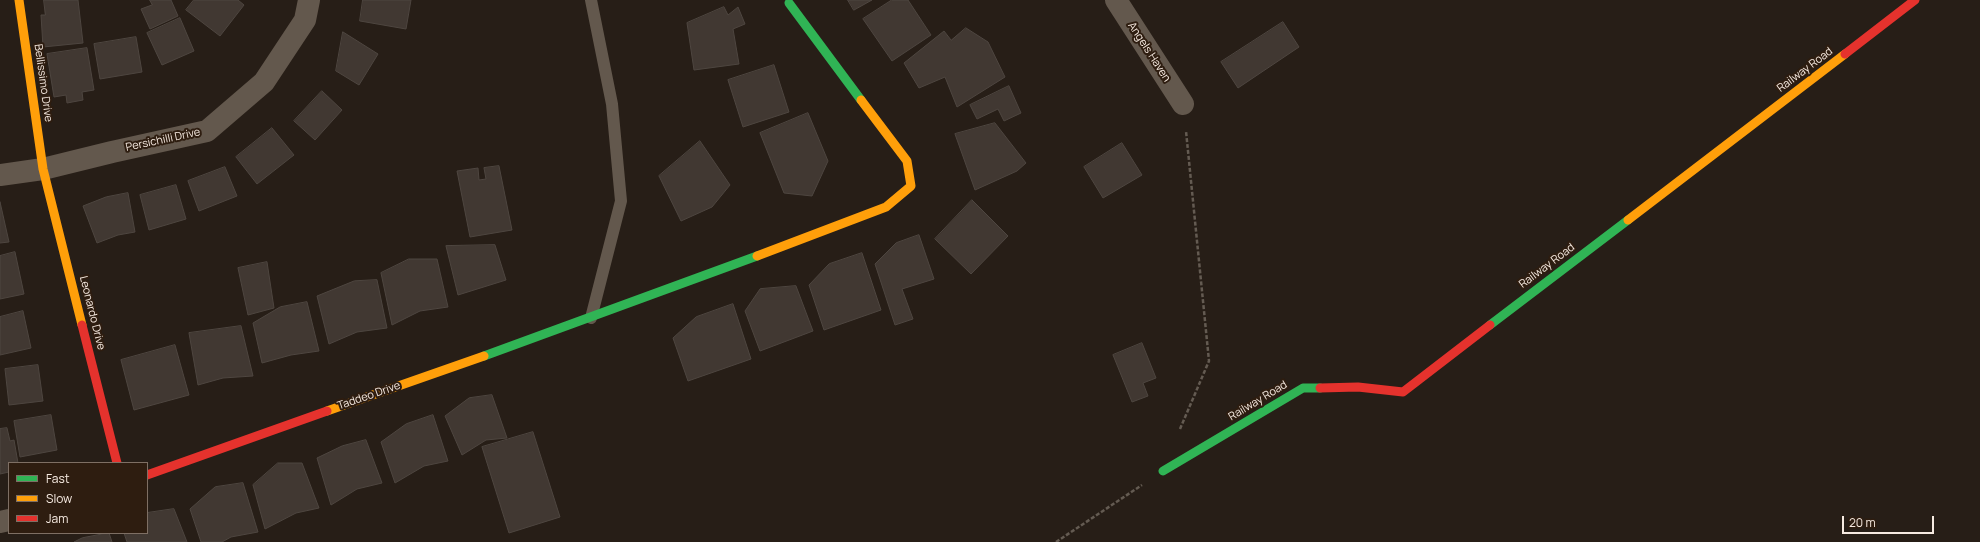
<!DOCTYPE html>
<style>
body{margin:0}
#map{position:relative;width:1980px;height:542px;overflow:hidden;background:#271e17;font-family:Manrope,sans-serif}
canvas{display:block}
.legend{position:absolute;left:8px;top:462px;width:140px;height:72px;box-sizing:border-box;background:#2e1d10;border:1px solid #7e6f64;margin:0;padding:5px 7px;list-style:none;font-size:12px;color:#f6eae1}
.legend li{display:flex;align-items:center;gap:8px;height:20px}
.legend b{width:20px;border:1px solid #7e6f64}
.scale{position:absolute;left:1842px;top:516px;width:92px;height:18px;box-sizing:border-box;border:2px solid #f6eae1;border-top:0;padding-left:5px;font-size:12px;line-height:14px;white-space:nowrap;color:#f6eae1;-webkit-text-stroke:3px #2e1d10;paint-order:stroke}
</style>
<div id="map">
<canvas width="1980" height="542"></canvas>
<ul class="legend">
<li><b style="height:5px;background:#30b455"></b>Fast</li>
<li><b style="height:5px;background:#ff9f0a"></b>Slow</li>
<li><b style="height:5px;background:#e5322d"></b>Jam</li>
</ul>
<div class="scale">20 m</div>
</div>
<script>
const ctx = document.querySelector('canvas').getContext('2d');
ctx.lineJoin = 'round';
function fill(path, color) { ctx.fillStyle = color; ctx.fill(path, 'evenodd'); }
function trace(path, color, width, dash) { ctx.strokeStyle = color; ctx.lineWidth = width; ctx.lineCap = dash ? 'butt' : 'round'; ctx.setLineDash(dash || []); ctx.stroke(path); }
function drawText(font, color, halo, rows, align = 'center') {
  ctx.font = font + ' Manrope,sans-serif'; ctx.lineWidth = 4; ctx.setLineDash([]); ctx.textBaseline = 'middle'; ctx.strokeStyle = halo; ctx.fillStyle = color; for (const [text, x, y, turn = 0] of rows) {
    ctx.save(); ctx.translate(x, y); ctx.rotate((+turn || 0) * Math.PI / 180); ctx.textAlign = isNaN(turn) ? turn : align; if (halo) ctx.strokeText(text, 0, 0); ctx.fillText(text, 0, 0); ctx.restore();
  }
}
const building = new Path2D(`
 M44 0H78L83 43 43 47 41 15H45Z
 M150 0H171L178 16 150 29 141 9 152 5Z
 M194 0H238L244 5 220 36 186 10Z
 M363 0H411L406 29 360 21Z
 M848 0H872L854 10Z
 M892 0H908L931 35 892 61 863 19Z
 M724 7 728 15 738 7 745 24 733 29 739 64 694 70 687 23Z
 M180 18 194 51 162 65 147 33Z
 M1283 22 1299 47 1238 88 1221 62Z
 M966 28 988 42 1005 77 957 107 945 77 919 88 904 63 944 31 951 40Z
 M343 32 378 54 359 85 336 71Z
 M136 37 142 72 100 79 94 44Z
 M87 48 94 90 82 92 83 100 67 103 66 95 54 97 47 54Z
 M774 65 789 112 743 127 728 80Z
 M1009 86 1021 113 1004 121 998 109 977 119 970 105Z
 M322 91 342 110 315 140 294 121Z
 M808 113 828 161 812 196 784 193 760 133Z
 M995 123 1026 163 1017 171 975 190 955 134Z
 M272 128 294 155 257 184 236 157Z
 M700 141 730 185 712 207 681 221 659 176Z
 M1122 143 1142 175 1103 198 1084 167Z
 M499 166 512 230 470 237 457 171 478 168 479 180 486 179 484 168Z
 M225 167 237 196 199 211 188 181Z
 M176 185 186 219 149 230 140 195Z
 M128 193 135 232 118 235 97 243 83 206 106 197Z
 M972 200 1008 236 971 274 935 239Z
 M0 202 9 242 0 243Z
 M919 235 934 279 902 289 913 319 895 325 875 264 896 243Z
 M495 245 506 280 458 295 446 246Z
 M15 252 24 294 0 299V256Z
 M862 253 881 310 824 330 809 285 829 264Z
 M409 259H437L448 307 420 311 392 325 381 273Z
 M267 262 274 308 248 315 238 268Z
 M377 280 387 328 357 332 329 344 317 296 354 281Z
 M796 286 813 331 760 351 745 311 760 289Z
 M307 302 319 351 291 355 262 363 253 323 280 307Z
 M733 304 751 359 688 381 673 338 696 317Z
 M23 311 31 348 0 355V317Z
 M241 326 253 376 223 378 198 385 189 333Z
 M1142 343 1156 378 1143 383 1148 396 1132 402 1113 355Z
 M175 345 189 395 134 410 121 360Z
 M38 365 43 401 9 405 5 369Z
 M492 395 507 438 486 440 462 455 445 416 469 398Z
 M51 415 57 450 20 457 14 421Z
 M433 415 448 461 424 466 395 483 381 442 406 424Z
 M7 428 10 441 14 440 18 463H9V472L0 474V429Z
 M533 432 560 517 509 533 482 447Z
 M366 440 382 483 357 489 331 505 317 458 342 446Z
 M278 463H302L319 508 296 513 265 529 253 485Z
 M243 483 258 532 231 537 222 542H201L190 509 215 487Z
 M174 509 187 542H127L124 533H147V513Z
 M109 533 112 542H74L82 538Z`);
const path = new Path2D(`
 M1180 429 1209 361 1186 131
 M1056 542 1142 485`);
const lane = new Path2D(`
 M591 0 612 104 621 201 591 318`);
const street = new Path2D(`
 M1116 0 1183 104
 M0 175 43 169 112 152 207 131 264 82 305 20 309 0
 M0 522 9 520`);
const fast = new Path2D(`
 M789 3 861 100
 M1490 325 1628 220
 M484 356 757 256
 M1163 471 1303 388H1320`);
const slow = new Path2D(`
 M19 0 43 169 82 325
 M1628 220 1845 54
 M757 256 886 207 911 186 907 161 861 100
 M327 411 484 356`);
const jam = new Path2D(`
 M1845 54 1915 0
 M82 325 117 463
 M1320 388 1358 387 1403 392 1490 325
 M147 475 327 411`);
const streetNames = [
 ["Angels Haven",1149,52,57],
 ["Railway Road",1805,70,-37],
 ["Bellissimo Drive",43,83,82],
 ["Persichilli Drive",163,140,-12],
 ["Railway Road",1547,266,-37],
 ["Leonardo Drive",92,313,76],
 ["Taddeo Drive",369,396,-19],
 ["Railway Road",1258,401,-31]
];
fill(building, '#413832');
trace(building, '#4e4640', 1);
trace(path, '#645b52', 2.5, [4, 2]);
trace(lane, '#63584d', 12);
trace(street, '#63584d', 22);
trace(fast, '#30b455', 9);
trace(slow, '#ff9f0a', 9);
trace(jam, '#e5322d', 9);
drawText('11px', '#f6eae1', '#2e1d10', streetNames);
</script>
